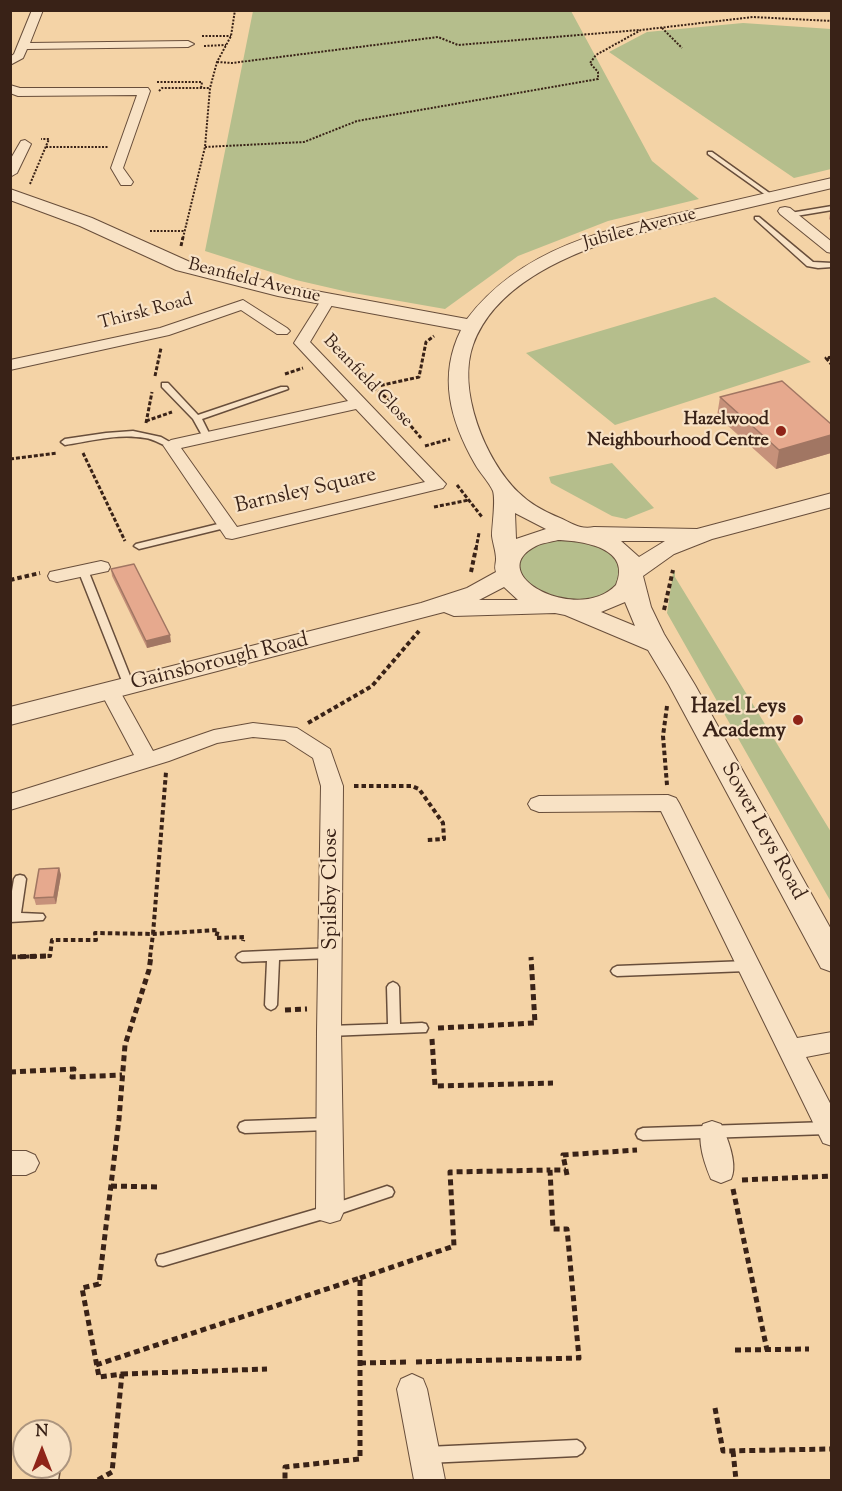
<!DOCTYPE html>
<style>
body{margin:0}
#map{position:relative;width:842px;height:1491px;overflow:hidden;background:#f4d3a6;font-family:"Sorts Mill Goudy",serif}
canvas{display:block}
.frame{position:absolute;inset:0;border:12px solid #392217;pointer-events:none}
.north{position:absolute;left:12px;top:1419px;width:60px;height:60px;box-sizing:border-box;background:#f8e2c5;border:2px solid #ac957f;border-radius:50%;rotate:0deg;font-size:16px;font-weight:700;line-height:24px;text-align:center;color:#392217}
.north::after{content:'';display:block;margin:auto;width:21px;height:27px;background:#8f2418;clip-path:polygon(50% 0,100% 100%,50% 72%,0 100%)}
</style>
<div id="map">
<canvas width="842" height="1491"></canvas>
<div class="frame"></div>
<div class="north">N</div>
</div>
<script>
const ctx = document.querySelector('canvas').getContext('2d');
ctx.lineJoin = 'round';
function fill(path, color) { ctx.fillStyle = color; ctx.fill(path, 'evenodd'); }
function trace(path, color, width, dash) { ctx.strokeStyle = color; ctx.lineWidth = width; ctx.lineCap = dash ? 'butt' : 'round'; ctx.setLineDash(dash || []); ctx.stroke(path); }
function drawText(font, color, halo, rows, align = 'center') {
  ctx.font = font + ' "Sorts Mill Goudy",serif'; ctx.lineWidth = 4.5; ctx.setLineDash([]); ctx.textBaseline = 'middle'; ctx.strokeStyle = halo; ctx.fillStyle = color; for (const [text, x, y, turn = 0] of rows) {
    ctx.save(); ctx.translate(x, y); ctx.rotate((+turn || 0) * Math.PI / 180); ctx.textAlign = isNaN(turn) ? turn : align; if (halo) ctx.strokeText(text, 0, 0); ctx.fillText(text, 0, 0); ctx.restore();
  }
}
const green = new Path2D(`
 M253 11H571L652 161 699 199 608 221 518 256 445 309 348 292 296 280 205 251Z
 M743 23 831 29V169L794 178 609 52 647 32Z
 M715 297 811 362 615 425 526 353Z
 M612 463 654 508 626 519 612 516 551 483 549 477Z
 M566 539C576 541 588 542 598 545 605 548 612 554 617 560 640 589 585 604 565 601 551 600 534 588 522 582L518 562C530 544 546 541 566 539Z
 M681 569 675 572V577L831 832V902L667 613 673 573Z`);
const pathFar3 = new Path2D(`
 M662 28 682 48
 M202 36H231
 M204 46 226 45
 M217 62 232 63 438 37 458 45 639 30
 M157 82H202L201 88
 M159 91 162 88H210
 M46 147H108
 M205 147 304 142 357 121 598 79V72L590 63 596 55 641 30 753 17 832 21
 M30 184 49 139H41
 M150 231H185
 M183 238 205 147 210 88 217 62 231 36 235 10`);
const pathFar2 = new Path2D(`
 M181 246 183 237
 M832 357 826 358 832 365
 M285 374 303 368
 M155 376 161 348
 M364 380 388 399 421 438
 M369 388 419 377 426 342 434 336
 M146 421 172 412
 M146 423 152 392
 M425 446 450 439
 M83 453 125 541
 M10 459 57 453
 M457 485 482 517
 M434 507 469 500
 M476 549 479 533`);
const pathFar1 = new Path2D(`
 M471 572 476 548
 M10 580 40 573
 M664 610 673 570
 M667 706 663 736 667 785
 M308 723 372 686 419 631
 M354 786H412L419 789 443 823 444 839 426 840
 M10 957 50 956 52 940H96L95 933 153 934 166 772
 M150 957 153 934 218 930 216 938 244 937 243 941`);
const path = new Path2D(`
 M10 957 50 956
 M285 1010 307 1009
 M438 1028 535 1023 531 957
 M432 1039 435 1086 553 1083
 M10 1072 74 1069 72 1077 122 1075
 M567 1175 563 1155 637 1150
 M742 1180 832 1176
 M111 1186 158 1187
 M733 1189 767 1350
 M360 1278 454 1246 450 1172 550 1170
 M735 1350 809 1349
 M416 1362 579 1358 567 1229H553L550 1170H566
 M360 1363 408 1362
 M96 1365 360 1278V1459L285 1467V1480
 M122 1374 267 1369
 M715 1408 723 1451 832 1449
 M733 1451 736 1480
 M98 1480 112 1472 122 1374 99 1377 82 1288 99 1284 119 1119 125 1045 149 970 151 956`);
const service = new Path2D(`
 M708 152H712L775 197 770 198 708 154Z
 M832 206V210L790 217 787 215 790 213Z
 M755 217H759L813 262 832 263V267L818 268 807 266 755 219Z
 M162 383H168L198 415 281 387H287L288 389 202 419 211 437 207 440 203 437 193 419 162 387Z
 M133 431 161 437 175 445 171 448C162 445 154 439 145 438 118 433 91 441 65 445L61 442 65 439 106 433Z
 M226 522 230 525 229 527 139 549 134 546 136 544Z
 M83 567 88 570 134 686 133 688 129 689 124 686 78 570Z
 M20 875 24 876 26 879 21 913 43 914 45 917 43 920 10 922V903L14 879 16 876Z
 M332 948 336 950 338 953 336 956 332 958 279 960 277 1005 275 1008 271 1010 267 1008 265 1005 267 961 242 962 238 960 236 957 238 954 242 952Z
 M747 961 751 963 753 966 751 969 747 971 617 976 613 974 611 971 613 968 617 966Z
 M393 982 397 984 399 987 400 1024 422 1023 426 1024 428 1028 426 1032 329 1036 325 1035 323 1031 325 1027 329 1026 388 1024 387 987 389 984Z
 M328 1118 333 1120 335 1124 333 1128 328 1130 245 1133 240 1131 238 1127 240 1123 245 1121Z
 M828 1122 832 1124V1132L828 1134 643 1140 638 1138 636 1134 638 1130 643 1128Z
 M387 1186 392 1188 394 1192 392 1196 330 1217 163 1266 158 1265 156 1260 158 1255 163 1254 330 1205Z
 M577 1440 582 1443 585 1448 582 1453 577 1456 427 1463 422 1460 419 1455 422 1450 427 1447Z
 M44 1467H60L58 1480H42Z`);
const minor = new Path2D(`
 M32 10H43L30 43 188 41 194 44 188 47 27 49 23 58 10 65V57L14 54Z
 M10 85 20 88H148L150 91 123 168 133 182 131 185H121L111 168 137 95 18 96 10 93Z
 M25 140 31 144 17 173 10 177V160L21 141Z
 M785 207 790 208 832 242V253L827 252 780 214 778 211 780 208Z
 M328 296 335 300 310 342 446 484 443 488 232 539 226 538 163 445 171 440 348 401 294 343 323 297ZM356 409 425 482 237 527 181 448Z
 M243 300 287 328 290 331 287 334H277L241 310 169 335 10 370V360L160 328Z
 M101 561 108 563 110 567 108 571 57 582 50 580 48 576 50 572Z
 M110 684 117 686 153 751 214 730 253 723 297 728 330 749 343 786 341 1031 344 1211 340 1220 330 1223 320 1220 316 1211 317 1031 321 786 313 758 285 740 253 737 217 743 169 761 10 810V794L134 755 100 691 103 686Z
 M668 795 676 798 679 803 797 1038 832 1032V1052L806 1057 832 1107V1146L823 1143 661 811 539 812 531 809 528 804 531 799 539 796Z
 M712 1121 721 1124C728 1139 738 1165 731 1179L721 1183 711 1179C705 1165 696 1139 703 1124Z
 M10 1151H26L35 1155 39 1163 35 1171 26 1175H10Z
 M412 1374 423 1379 427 1389 445 1480H414L397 1389 401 1379Z`);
const tertiary = new Path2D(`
 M832 178V188L619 238C564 256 494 286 473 345 457 390 485 460 518 492 530 504 545 512 560 518 573 524 581 530 594 527L697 529 832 493V507L712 539 674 554 643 576 651 607 664 634 695 685 832 931V972L821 968 669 685 648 650 565 615 555 613 454 616 444 612 10 725V707L421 603 467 588 496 572C494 566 496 564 496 559 496 551 493 544 492 536 492 525 496 501 493 491 489 482 480 473 475 464 450 420 438 376 461 330L278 296 176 270 80 226 10 200V189L92 218 190 262 278 284 467 319C524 244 615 227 702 208 745 198 788 188 832 178ZM515 513 546 529 516 539ZM558 540C584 541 632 548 616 585 578 625 481 574 536 546 542 543 551 542 558 540ZM621 541H665L639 557ZM504 587 518 600H479ZM625 602 635 626 601 612Z`);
const wall = new Path2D(`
 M831 207V221L829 219Z
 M720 397 831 424V453L776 469 717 416Z
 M111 569 171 642 147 648 112 576Z
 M59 868 61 875 56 904 36 905 34 898Z`);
const shadedWall = new Path2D(`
 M831 435V453L776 469 779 450Z
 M170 635 171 642 147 648 146 641Z
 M59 868 61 875 56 904 54 897Z`);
const building = new Path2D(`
 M782 381 831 424V435L779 450 720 397Z
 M134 564 170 635 146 641 111 569Z
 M59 868 54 897 34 898 39 869Z`);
const markers = [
 [781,431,6,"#8f2418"],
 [798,720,6,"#8f2418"]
];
const farStreetnames = [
 ["Jubilee Avenue",640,230,-15],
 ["Beanfield Avenue",254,282,14],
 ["Thirsk Road",146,313,-15],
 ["Beanfield Close",367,382,46]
];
const farPoinames = [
 ["Hazelwood",769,421],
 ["Neighbourhood Centre",769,442]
];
const streetNames = [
 ["Barnsley Square",306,492,-13],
 ["Gainsborough Road",220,663,-14],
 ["Sower Leys Road",762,832,61],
 ["Spilsby Close",332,889,-90]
];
const poiNames = [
 ["Hazel Leys",786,708],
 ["Academy",786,732]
];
fill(green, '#b5be8c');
trace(service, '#684e3b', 3);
trace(minor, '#684e3b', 2);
trace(tertiary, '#684e3b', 2);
trace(pathFar3, '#392217', 2, [2, 1.5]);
trace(pathFar2, '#392217', 3, [4, 2]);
trace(pathFar1, '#392217', 4, [4.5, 3]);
trace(path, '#392217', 5, [6, 4]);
fill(service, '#f8e2c5');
fill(minor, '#f8e2c5');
fill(tertiary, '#f8e2c5');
fill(wall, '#c6917a');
fill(shadedWall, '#a17663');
fill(building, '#e6a98e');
trace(building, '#a17663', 1.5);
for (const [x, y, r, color] of markers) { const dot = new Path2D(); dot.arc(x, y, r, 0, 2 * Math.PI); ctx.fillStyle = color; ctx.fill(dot); trace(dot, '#f8e2c5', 2); }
drawText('18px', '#392217', '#f8e2c5', farStreetnames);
drawText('bold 18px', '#392217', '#f8e2c5', farPoinames, 'right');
drawText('21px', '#392217', '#f8e2c5', streetNames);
drawText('bold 21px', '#392217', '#f8e2c5', poiNames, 'right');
</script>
